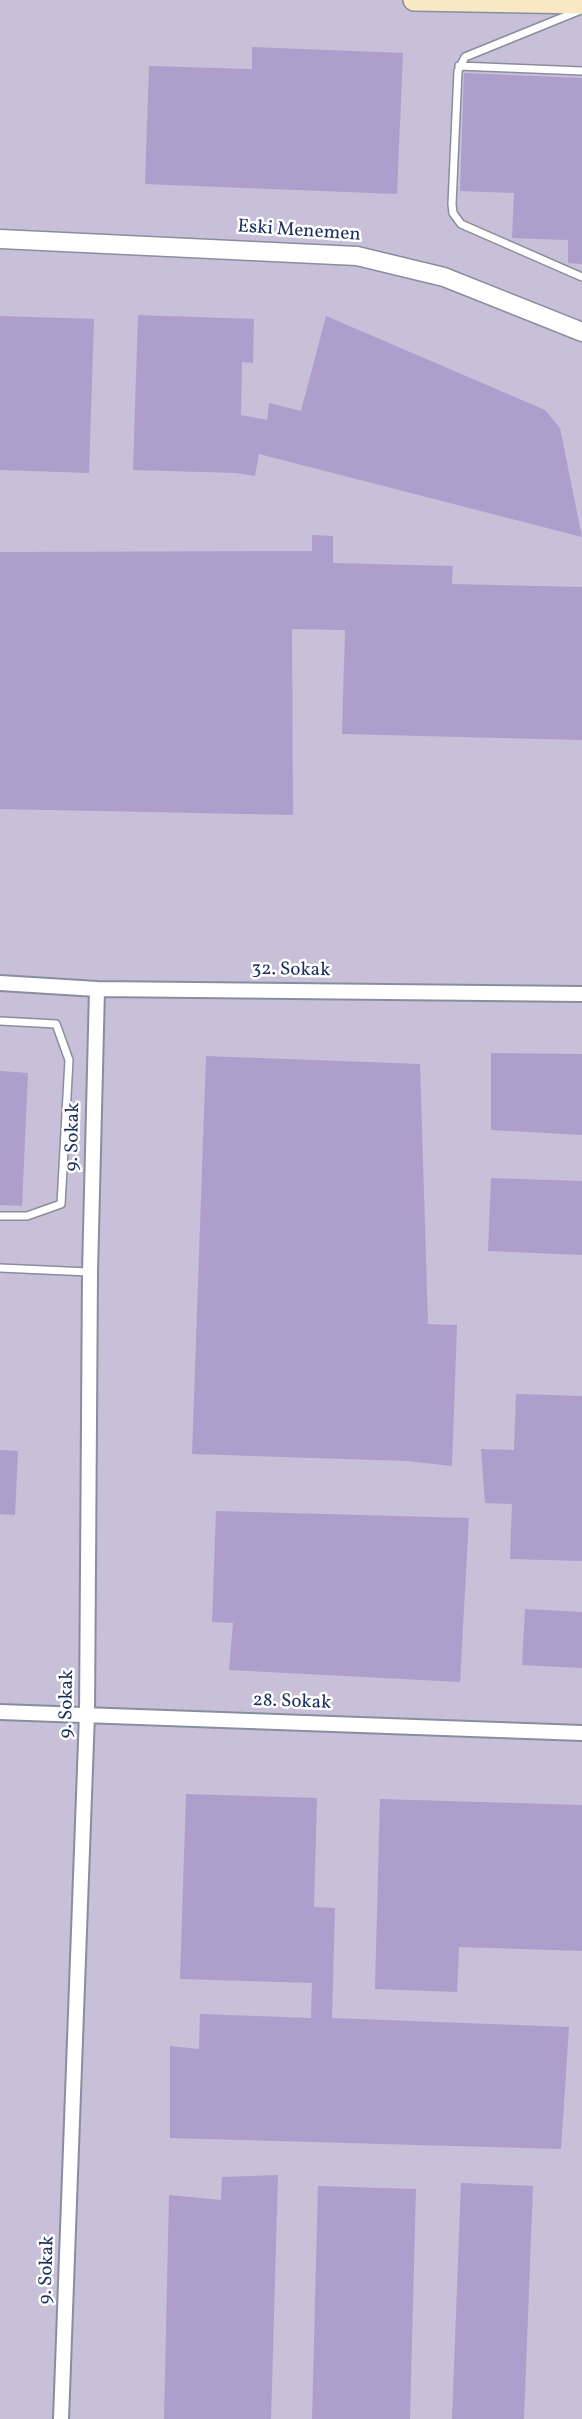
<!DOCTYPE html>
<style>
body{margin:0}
canvas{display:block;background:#f6eedd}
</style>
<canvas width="582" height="2419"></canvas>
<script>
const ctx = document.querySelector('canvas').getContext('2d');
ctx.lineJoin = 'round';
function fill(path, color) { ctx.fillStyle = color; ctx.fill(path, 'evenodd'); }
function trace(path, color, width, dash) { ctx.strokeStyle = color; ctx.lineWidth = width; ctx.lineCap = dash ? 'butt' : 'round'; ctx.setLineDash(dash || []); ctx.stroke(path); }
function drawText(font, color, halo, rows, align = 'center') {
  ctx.font = font + ' Vollkorn,serif'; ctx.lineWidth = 5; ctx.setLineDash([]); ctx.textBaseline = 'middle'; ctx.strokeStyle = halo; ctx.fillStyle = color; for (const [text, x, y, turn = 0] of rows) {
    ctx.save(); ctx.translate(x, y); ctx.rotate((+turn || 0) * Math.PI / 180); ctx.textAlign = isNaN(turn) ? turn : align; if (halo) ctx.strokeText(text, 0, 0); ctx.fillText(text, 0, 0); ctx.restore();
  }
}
const industrial = new Path2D(`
 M0 0H582V2419H0Z`);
const building = new Path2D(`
 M252 47 403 53 397 194 145 184 149 66 252 69Z
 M464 73 582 78V264L568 263V240L512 238 514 193 460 191Z
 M138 315 254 319 253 363 242 362 241 415 267 420 269 403 301 411 326 316 545 410 560 428 582 537 259 454 255 476 237 473 133 470Z
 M0 316 94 319 89 473 0 470Z
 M312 535 333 536V563L453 566 452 584 582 587V740L342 734 345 630 292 629 293 815 0 809V552L312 551Z
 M491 1053 582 1054V1135L491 1130Z
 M206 1056 420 1064 428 1324 457 1325 452 1466 406 1461 192 1454Z
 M0 1071 28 1073 22 1206 0 1205Z
 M491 1178 582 1181V1255L488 1251Z
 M516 1394 582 1396V1561L510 1559 512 1504 485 1503 481 1449 514 1450Z
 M0 1450 18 1451 15 1515 0 1514Z
 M216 1511 469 1518 460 1682 229 1670 233 1623 212 1622Z
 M525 1609 582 1612V1668L522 1665Z
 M186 1794 317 1798 314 1907 335 1908 332 2018 569 2027 561 2149 170 2138V2046L199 2049 200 2014 311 2018 312 1983 180 1979Z
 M380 1799 582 1805V1951L459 1947 457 1992 375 1989Z
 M278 2175 271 2419H164L169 2195 221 2200 222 2177Z
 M461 2183 533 2186 524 2419H452Z
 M318 2186 416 2189 410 2419H312Z`);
const service = new Path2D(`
 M581 10 465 57 458 71 452 204 453 213 461 224 582 277
 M459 66 582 71
 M0 1021 56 1024 69 1060 61 1204 27 1216H0
 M0 1268 89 1272`);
const minor = new Path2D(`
 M0 983 97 989 582 994
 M0 1712 582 1733
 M61 2419 87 1714 90 1272 97 989`);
const tertiary = new Path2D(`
 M0 239 357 256 444 277 582 332`);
const secondary = new Path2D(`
 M414 0 582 3`);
const streetNames = [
 ["Eski Menemen",299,232,4],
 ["32. Sokak",291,971,1],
 ["9. Sokak",74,1137,-89],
 ["28. Sokak",292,1703,2],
 ["9. Sokak",68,1704,-89],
 ["9. Sokak",48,2270,-88]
];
fill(industrial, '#c8bfd8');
fill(building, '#ad9ecb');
trace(service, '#888e9e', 10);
trace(minor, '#888e9e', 18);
trace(tertiary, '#888e9e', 21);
trace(secondary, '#888e9e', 24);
trace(service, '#fff', 7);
trace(minor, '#fff', 14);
trace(tertiary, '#fff', 18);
trace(secondary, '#f8e8c3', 21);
drawText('19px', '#1b2f5e', '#fff', streetNames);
</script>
